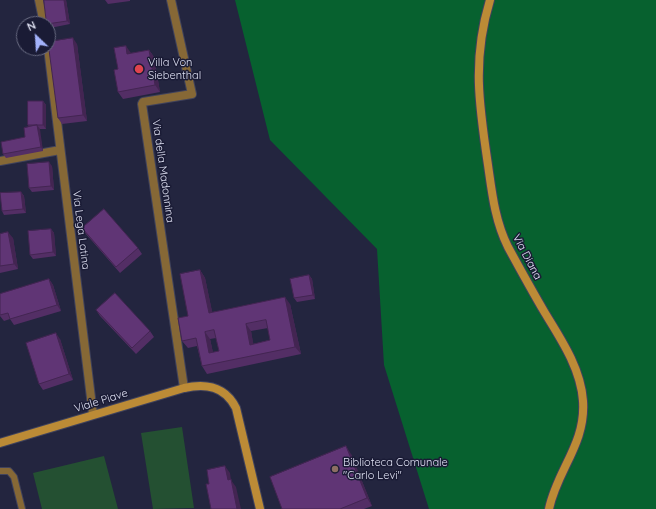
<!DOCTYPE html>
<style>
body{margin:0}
#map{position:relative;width:656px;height:509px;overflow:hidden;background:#23253f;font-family:Quicksand,sans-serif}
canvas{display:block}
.north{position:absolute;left:16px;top:16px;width:40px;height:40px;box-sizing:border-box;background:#1a1b35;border:1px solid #686a81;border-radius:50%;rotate:335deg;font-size:11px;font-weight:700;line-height:16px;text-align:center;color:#dee0f2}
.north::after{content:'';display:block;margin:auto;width:14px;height:18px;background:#a3b2fc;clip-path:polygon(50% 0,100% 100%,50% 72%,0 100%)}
</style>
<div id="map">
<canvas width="656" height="509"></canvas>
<div class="north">N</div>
</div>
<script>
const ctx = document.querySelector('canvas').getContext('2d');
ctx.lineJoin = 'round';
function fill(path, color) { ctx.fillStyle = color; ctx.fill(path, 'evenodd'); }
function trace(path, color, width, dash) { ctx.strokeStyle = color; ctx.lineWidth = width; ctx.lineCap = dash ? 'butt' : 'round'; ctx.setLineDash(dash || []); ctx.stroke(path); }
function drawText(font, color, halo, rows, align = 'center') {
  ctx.font = font + ' Quicksand,sans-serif'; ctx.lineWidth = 3; ctx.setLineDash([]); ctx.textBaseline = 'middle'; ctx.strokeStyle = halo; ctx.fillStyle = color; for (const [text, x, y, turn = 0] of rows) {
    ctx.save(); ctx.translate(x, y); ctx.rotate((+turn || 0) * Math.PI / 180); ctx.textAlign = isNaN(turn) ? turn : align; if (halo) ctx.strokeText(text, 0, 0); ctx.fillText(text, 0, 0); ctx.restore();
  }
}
const green = new Path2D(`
 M182 427 194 508 153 509 141 433Z
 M104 456 118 509H42L33 473Z`);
const forest = new Path2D(`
 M235 0H656V509H429L384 365 377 249 270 140Z`);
const lane = new Path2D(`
 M0 471H9L14 477 22 509`);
const street = new Path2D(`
 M39 0 44 24
 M171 0 192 94 143 102 142 104 184 388
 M48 48 93 414
 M0 161 60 150`);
const secondary = new Path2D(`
 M490 0C472 59 479 105 488 165 492 193 495 221 508 247 520 269 532 291 545 313 561 339 581 369 583 401 586 444 557 470 549 509
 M0 443 184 388C206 383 225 386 236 408L260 509`);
const wall = new Path2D(`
 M66 0 70 24 50 28 47 24Z
 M105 0H130V1L108 4Z
 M77 44 87 121 62 124 58 118Z
 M149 50 154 57 160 92 123 99 118 92V69L131 53Z
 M43 101 46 105V129H39L43 151 6 158 3 154 25 137 29 127 28 125Z
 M52 166 54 190 32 192 29 188Z
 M21 192 24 196 26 213 4 215 2 211Z
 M82 228 138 248 142 254 120 273 86 234Z
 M51 229 54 233 56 256 33 259 30 255Z
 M0 234 13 238 18 269 0 273Z
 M200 270 205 278 212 312 290 304 301 354 207 374 202 366 197 346 188 348 182 341ZM268 328 270 340 253 344 251 331ZM216 338 219 351 213 353 210 339Z
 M309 275 312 279 315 299 297 302 294 298Z
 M49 279 53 285 61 311 14 325 10 319 4 321 0 316V294Z
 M96 310 150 331 154 337 136 354 100 316Z
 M60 339 73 380 43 390 39 384Z
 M351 454 372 506 364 509H282Z`);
const shadedWall = new Path2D(`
 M64 0H66L70 24 67 21Z
 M73 38 77 44 87 121 83 115Z
 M126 46 131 53 127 54Z
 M149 50 154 57 160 92 155 85Z
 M43 101 46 105V129L43 125Z
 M37 125 40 129 43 151 41 147Z
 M49 162 52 166 54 190 51 186Z
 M21 192 24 196 26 213 23 209Z
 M51 229 54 233 56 256 53 252Z
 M8 232 13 238 18 269 14 264Z
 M200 270 205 278 214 320 209 313Z
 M309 275 312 279 315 299 313 295Z
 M49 279 53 285 61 311 57 305Z
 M285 297 290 304 301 354 295 347Z
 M246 324 251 331 255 352 250 345Z
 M205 332 210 339 215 361 209 353Z
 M56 333 60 339 73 380 69 374Z
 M346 446 351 454 372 506 367 498Z
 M225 466 230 473 231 480 236 487 241 509H237L228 480Z`);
const building = new Path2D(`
 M44 0H64L67 21 47 24Z
 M73 38 83 115 58 118 48 42Z
 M126 46 127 54 149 50 155 85 118 92 114 70 118 69 114 48Z
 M28 101H43V125H28Z
 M37 125 41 147 3 154 1 142 25 137 24 128Z
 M49 162 51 186 29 188 27 164Z
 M21 192 23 209 2 211 0 193Z
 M104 209 138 248 116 267 82 228Z
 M51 229 53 252 30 255 28 231Z
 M8 232 14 264 0 266V234Z
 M200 270 209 313 285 297 295 347 202 366 196 338 182 341 178 318 188 316 180 274ZM266 320 270 340 250 345 246 324ZM214 330 219 351 209 353 205 332Z
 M309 275 313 295 294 298 290 279Z
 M49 279 57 305 10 319 8 313 0 315V294Z
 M115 293 150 331 132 348 96 310Z
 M56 333 69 374 39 384 26 343Z
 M346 446 367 498 340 509H282L270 477Z
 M225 466 228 480 231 479 237 509H211L206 484H209L207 470Z`);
const markers = [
 [139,69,5,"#e0444e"],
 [335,469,4,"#8d6e63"]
];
const poiNames = [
 ["Villa Von",148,63],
 ["Siebenthal",148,76],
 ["Biblioteca Comunale",343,463],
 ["\"Carlo Levi\"",343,476]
];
const streetNames = [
 ["Via della Madonnina",163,171,82],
 ["Via Lega Latina",81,230,83],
 ["Via Diana",527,257,62],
 ["Viale Piave",101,401,-17]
];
fill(green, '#245032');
fill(forest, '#07612f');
trace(lane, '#41435c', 8);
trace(street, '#41435c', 10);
trace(secondary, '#41435c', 10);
trace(lane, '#866836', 6);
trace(street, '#866836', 8);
trace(secondary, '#bc8b36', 8);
fill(wall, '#532e65');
fill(shadedWall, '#432552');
fill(building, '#603575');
trace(building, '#432552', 1);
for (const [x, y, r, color] of markers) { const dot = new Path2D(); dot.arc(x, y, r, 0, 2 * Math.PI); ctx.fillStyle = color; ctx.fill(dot); trace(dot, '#1a1b35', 1.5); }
drawText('11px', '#dee0f2', '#1a1b35', poiNames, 'left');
drawText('11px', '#dee0f2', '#1a1b35', streetNames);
</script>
